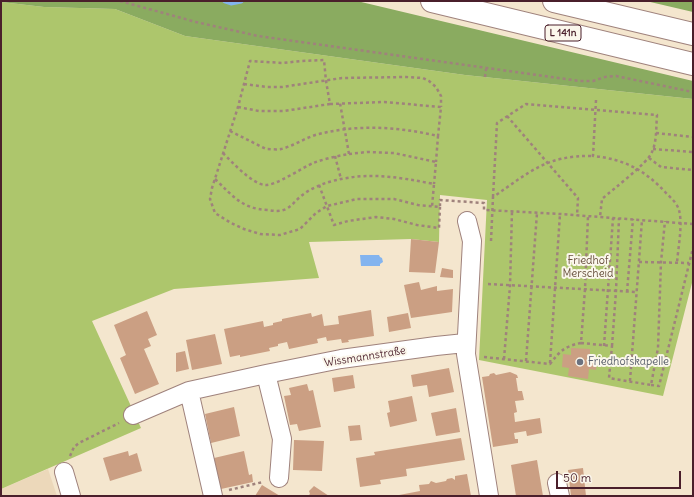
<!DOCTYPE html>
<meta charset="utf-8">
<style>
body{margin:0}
#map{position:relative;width:694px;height:497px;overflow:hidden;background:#f4e6ce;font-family:Delius,sans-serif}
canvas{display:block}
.frame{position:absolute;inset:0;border:2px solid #4a1f2b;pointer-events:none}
.scale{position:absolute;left:556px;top:471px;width:125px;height:18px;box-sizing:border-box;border:2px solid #4a1f2b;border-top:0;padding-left:5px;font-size:12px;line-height:14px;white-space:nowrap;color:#4a1f2b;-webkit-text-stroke:3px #fbf7ec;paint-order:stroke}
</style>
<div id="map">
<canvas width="694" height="497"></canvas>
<div class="frame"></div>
<div class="scale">50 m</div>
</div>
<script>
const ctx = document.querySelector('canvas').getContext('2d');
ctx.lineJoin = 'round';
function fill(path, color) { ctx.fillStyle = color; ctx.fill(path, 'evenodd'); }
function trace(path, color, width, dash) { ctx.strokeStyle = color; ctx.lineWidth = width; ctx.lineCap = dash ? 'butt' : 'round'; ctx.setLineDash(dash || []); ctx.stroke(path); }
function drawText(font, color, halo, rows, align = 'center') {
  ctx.font = font + ' Delius,sans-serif'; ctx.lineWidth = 4; ctx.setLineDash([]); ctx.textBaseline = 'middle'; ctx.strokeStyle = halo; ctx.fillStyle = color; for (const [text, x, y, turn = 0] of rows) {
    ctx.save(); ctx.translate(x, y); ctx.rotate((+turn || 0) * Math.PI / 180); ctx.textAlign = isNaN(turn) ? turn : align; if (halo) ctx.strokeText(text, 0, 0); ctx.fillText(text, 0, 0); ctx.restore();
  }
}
const built = new Path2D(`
 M48 469 57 496H1V489Z`);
const green = new Path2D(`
 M1 2 44 7 115 9 185 36 465 75 693 99V279L663 396 479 360 487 200 440 195 439 242 411 239 309 242 319 278 174 289 92 321 141 428 1 489Z`);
const forest = new Path2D(`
 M1 1H357L693 81V99L465 75 185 36 115 9 44 7 1 2Z
 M646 1H693V12Z`);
const water = new Path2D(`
 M360 255H379L380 257 382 258 383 262 380 264V266H361Z`);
const stream = new Path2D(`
 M225 1 231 3 241 1`);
const building = new Path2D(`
 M411 239 439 242 435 273 409 272Z
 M442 268 453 270V278L440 277Z
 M419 282 421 290 437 286V291L453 289 452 312 411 318 404 285Z
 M371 310 374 336 348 340 349 342 342 343 341 339 327 341 326 337 317 339 318 343 289 349 287 342 278 344V346L269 348 270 351 240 357V355L230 357 224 329 263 321 264 327 273 325V323L282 321V319L311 313 312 317 322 314 324 326 339 324 338 316Z
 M147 311 157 335 148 339 151 346 144 349 159 384 135 394 120 358 126 355 114 325Z
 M408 313 411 328 389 332 387 317Z
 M215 334 222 364 192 370 186 340Z
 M571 348 590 349V357H597L596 370 589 369 588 379 568 376 569 368 562 367 563 354 571 355Z
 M185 351 189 369 176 372V353Z
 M449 368 454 392 429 397 427 385 413 387 411 375Z
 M510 372 517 375 518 378H516L518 391H522L524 400 515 401 517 412 514 413 515 422 540 418 542 433 527 436 526 431 514 433 515 439H518V443L493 447 482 377 489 376 490 374 494 373 496 375Z
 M353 375 355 388 334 392 332 378Z
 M307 384 309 391 313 390 321 427 299 431 297 424 290 425 284 396 291 395 289 388Z
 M412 396 417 421 390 427 387 413 390 412 388 401Z
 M234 407 240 436 211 443 205 414Z
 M456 408 460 432 436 436 431 413Z
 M360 425 362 440 350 441 348 426Z
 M461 438 465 460 406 469 407 476 380 480 381 484 360 487 356 458 375 455 374 452Z
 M294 440 324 441 322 471 293 470Z
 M128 451 129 456 137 453 142 471 110 481 103 458Z
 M244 451 249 475 252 474 253 482 221 489 214 458Z
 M537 460 543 496H516L511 465Z
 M583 468 586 496H571L568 470Z
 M467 474 471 496H394L420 491 419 485 429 484 431 481 436 483 446 481 447 479 452 478 455 480V476Z
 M262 485 280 496H255Z
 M314 486 329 496H308L310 494 309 491Z`);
const path = new Path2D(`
 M120 1 196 22 258 36 580 81H593L605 77 616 76 693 92
 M485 77 486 69
 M244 84 267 87H282L342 78 406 77 423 78 429 81 436 87 441 96V107
 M596 100 593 156C624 159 645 170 666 193 671 198 677 203 679 210 683 225 678 248 677 263
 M330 104 384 102 441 107 438 136
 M238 107 259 111H284L330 104 326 81 324 60 301 61 283 63 250 61 238 107 212 188 210 199 215 213 231 223 244 229 260 234 280 235 300 229 316 213 327 206 357 199H394L418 205 440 207V200L484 203V210H487L560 214 693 224
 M507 116 578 198 577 216
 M230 131 266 149C271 149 277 150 281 149 294 146 306 137 319 134 359 124 399 127 438 136L436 162
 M656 133 693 137
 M653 149 693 152
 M223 153C232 162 252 184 265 185 275 186 302 168 313 163 324 159 337 156 349 154L340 103
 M349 154 367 152 394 153 436 162 434 184
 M335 156 341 179
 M649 158 661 167 693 170
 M215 179C233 196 242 209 268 210 274 211 280 212 286 209 292 206 295 201 300 197 308 190 319 185 329 182 367 171 397 177 434 184L432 207
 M319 185 334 225 348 221 376 217 394 219 417 225 439 228 440 207
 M493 197 497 123 526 104 657 115C656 127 657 141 652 152 648 163 612 190 602 199L600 217
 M491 241 493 197C530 172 546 155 593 156
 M639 262 689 263
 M488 284 637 292
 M627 292 633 219
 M581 343 612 346 609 378 651 385 658 348 661 262 665 221
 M604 346 613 218
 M612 346 616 291 619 218
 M484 357 550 364C560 351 565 346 581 343L585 289 588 216
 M504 359 510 286 512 211
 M526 361 537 213
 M550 363 560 214
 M630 381 642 220
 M651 385 659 386 693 248
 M70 456 74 447 79 443 119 423
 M229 490 263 482`);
const minor = new Path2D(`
 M467 221 472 241 466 354 489 496
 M266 374 282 439 279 478
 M189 391 213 496
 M133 415 189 391 266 374 341 359 436 346 465 343
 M64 472 71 496
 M557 483 560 496`);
const highway = new Path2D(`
 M432 1 693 64
 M554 1 693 34`);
const markers = [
 [580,362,4,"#6b7280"]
];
const shields = [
 [563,33,36]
];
const shieldNames = [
 ["L 141n",563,33]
];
const parkNames = [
 ["Friedhof",588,261],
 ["Merscheid",588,274]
];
const streetNames = [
 ["Wissmannstraße",365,357,-9]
];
const worshipNames = [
 ["Friedhofskapelle",588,362]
];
fill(built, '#ecd8ba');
fill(green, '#adc66c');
fill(forest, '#8aab60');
fill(water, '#83b4ef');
trace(stream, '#83b4ef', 5);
fill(building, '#cb9f83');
trace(minor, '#9f827c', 20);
trace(highway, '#9f827c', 24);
trace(path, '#9f827c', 2.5, [3, 3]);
trace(minor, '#fff', 18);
trace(highway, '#fff', 22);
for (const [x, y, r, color] of markers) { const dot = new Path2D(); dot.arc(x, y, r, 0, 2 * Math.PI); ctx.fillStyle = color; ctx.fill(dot); trace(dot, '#fbf7ec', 1.5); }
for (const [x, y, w] of shields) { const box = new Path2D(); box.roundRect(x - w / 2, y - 8, w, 16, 3); ctx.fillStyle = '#fbf7ec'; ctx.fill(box); trace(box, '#4a1f2b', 1); }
drawText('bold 10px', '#4a1f2b', null, shieldNames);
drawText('11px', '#68513e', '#fbf7ec', parkNames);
drawText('11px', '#4a1f2b', '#fbf7ec', streetNames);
drawText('11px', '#5b616d', '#fbf7ec', worshipNames, 'left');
</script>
